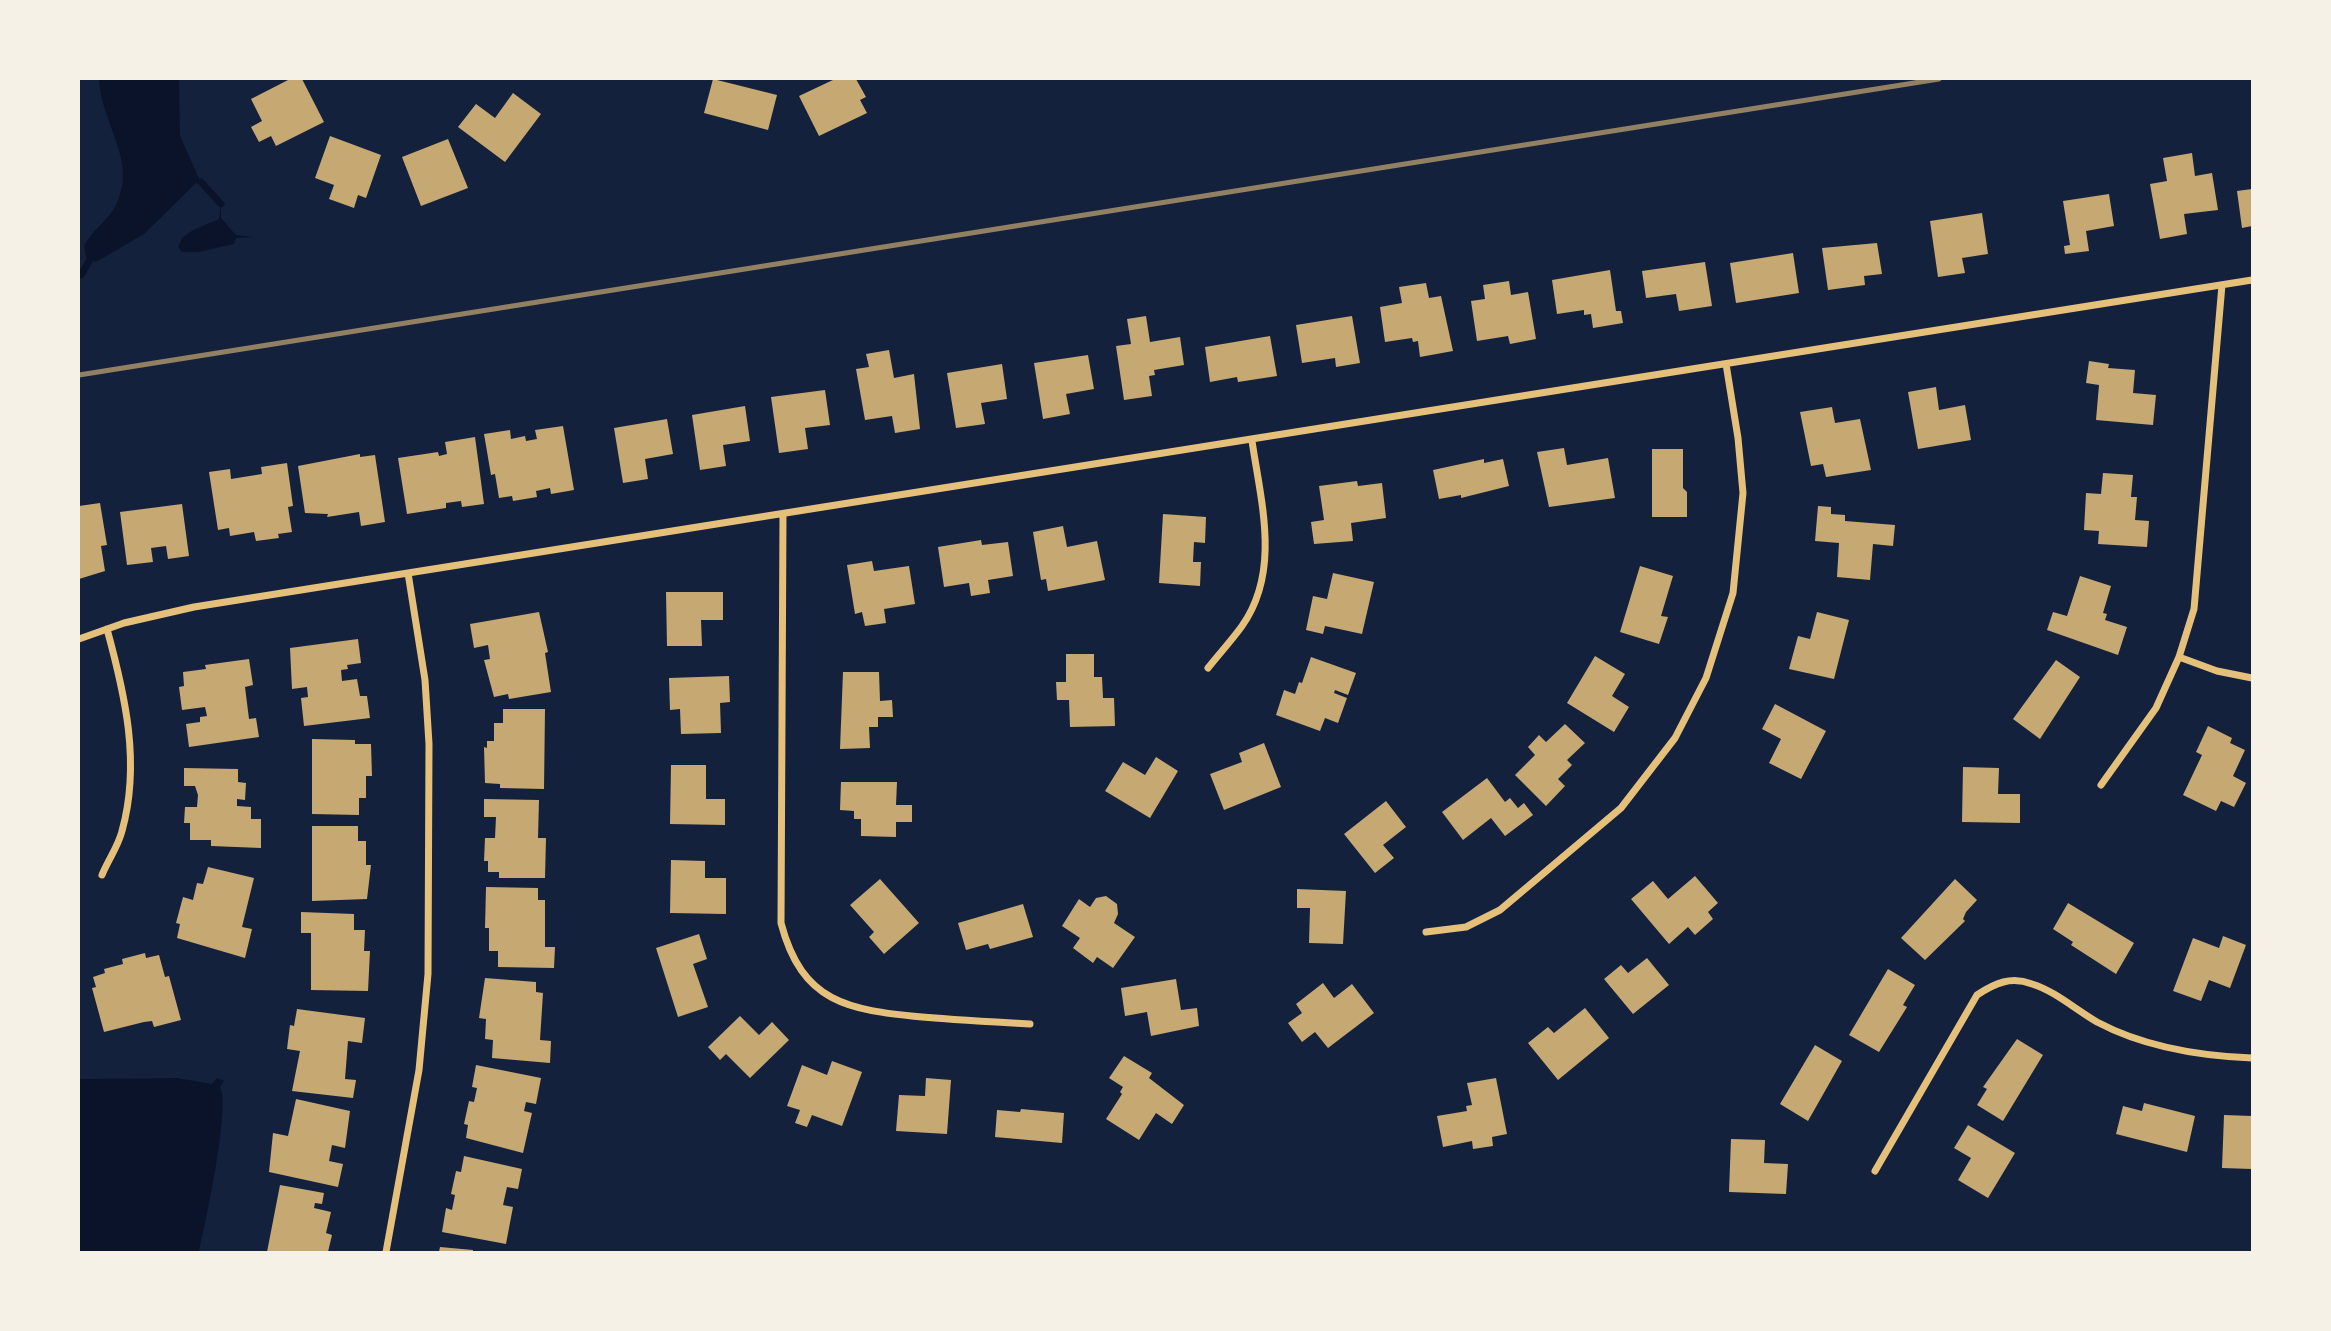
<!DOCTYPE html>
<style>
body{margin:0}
#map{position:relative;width:2331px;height:1331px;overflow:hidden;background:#14213d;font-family:Signika,sans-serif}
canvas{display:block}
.frame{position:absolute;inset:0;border:80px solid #f6f1e7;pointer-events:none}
</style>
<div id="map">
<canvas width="2331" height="1331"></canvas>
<div class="frame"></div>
</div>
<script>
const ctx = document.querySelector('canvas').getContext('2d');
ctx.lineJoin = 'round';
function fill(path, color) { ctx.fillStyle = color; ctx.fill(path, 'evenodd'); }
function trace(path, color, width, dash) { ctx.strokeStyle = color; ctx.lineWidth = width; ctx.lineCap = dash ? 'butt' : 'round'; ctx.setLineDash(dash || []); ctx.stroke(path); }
const water = new Path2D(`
 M99 79H179L180 136 202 185 196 183 144 234 96 262 86 257 84 246C92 230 109 220 117 203 137 159 101 124 99 79Z
 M221 204V218L236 235 253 237 236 238 234 244 199 252H182L178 247 182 238 193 230 219 219Z
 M177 1078 212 1084 217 1078 224 1081 220 1087C231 1105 205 1225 199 1252H79V1079Z`);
const stream = new Path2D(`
 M201 182 221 204
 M81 275 91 258`);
const building = new Path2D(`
 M290 79H302L324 122 276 146 271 136 259 142 251 127 262 121 251 99Z
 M713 79 777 95 768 130 704 113Z
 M835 79H856L866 97 860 100 867 113 819 136 799 96Z
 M513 93 541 114 505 162 458 127 476 104 495 118Z
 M330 136 381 155 366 198 358 195 354 208 329 199 334 185 315 178Z
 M448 139 468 188 421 206 402 157Z
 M2192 153 2195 176 2212 173 2218 210 2184 214 2187 234 2160 239 2150 184 2167 181 2163 158Z
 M2252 189V226L2242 228 2237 191Z
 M2109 194 2114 226 2086 231 2089 251 2065 254 2064 246 2070 245 2063 201Z
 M1982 213 1988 254 1962 258 1965 273 1938 277 1930 221Z
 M1877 243 1882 274 1864 276 1865 285 1828 290 1822 248Z
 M1793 253 1799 293 1736 303 1730 263Z
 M1705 262 1712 306 1679 311 1676 294 1646 298 1642 271Z
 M1610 270 1616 311H1621L1623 323 1593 328 1591 314 1584 315V310L1557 314 1552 280Z
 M1509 281 1511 295 1528 292 1536 339 1510 344 1508 336 1477 341 1471 301 1485 299 1483 285Z
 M1426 283 1429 298 1441 296 1453 351 1420 357 1418 341 1413 342 1412 338 1385 342 1380 307 1402 303 1399 287Z
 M1146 316 1150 342 1180 337 1184 365 1154 370 1155 375 1149 376 1152 396 1124 400 1116 346 1131 344 1127 319Z
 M1352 316 1360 363 1336 367 1335 358 1302 363 1296 325Z
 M1270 336 1277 376 1238 382 1237 377 1210 382 1205 347Z
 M889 350 894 378 914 374 920 429 895 433 892 416 865 420 856 369 869 367 866 354Z
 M1088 355 1094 389 1066 394 1070 414 1043 419 1034 363Z
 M2089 361 2109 364 2108 368 2135 370 2133 393 2156 395 2153 425 2096 420 2099 385 2086 383Z
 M1002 364 1007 399 981 403 985 424 956 428 947 373Z
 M1936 387 1939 410 1965 405 1971 440 1918 449 1908 392Z
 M825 390 830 425 805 428 808 449 779 453 771 397Z
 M745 406 750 441 723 445 726 466 700 470 692 415Z
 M1832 407 1835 423 1860 419 1871 470 1826 477 1823 464 1811 466 1800 412Z
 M667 419 673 454 645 459 648 479 623 483 614 428Z
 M563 426 574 490 551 494 550 488 536 491 537 497 513 501 512 496 499 498 495 474 491 475 484 434 510 430 511 439 525 436 526 441 537 439 535 430Z
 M475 437 484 504 462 507 461 501 446 503V508L407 514 398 458 438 452 439 456 447 454 445 442Z
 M1564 448 1567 465 1608 458 1615 498 1549 507 1537 452Z
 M1652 449H1683V488L1687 492V517H1652Z
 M360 454V457L375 455 385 522 361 526 359 512 327 517 328 514 305 513 298 466Z
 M1484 459V463L1503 459 1509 486 1461 498V495L1439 499 1433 470Z
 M287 463 293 506 288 507 292 532 278 534 279 538 256 541 254 532 230 536 229 528 218 530 209 472 230 469 231 479 262 474 261 467Z
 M2103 473 2133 475 2131 497H2137L2135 520 2149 521 2147 547 2098 544 2099 531 2084 530 2086 493 2101 494Z
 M1357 481 1358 486 1382 483 1386 518 1351 523 1353 541 1314 544 1311 522 1324 520 1319 486Z
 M100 503 107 545 101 546 105 571 79 579V506Z
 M182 504 189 556 168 559 166 546 151 548 153 562 127 565 120 512Z
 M1818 506 1831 507V514L1845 515V521L1895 525 1893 546 1873 544 1870 580 1837 577 1839 543 1815 541Z
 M1163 514 1206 517 1205 543 1194 542 1193 562H1201L1200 586 1159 583Z
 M1063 526 1067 547 1097 541 1105 580 1048 591 1046 579 1041 580 1033 532Z
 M981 540 982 545 1008 542 1013 576 988 580 990 593 971 596 969 583 944 587 938 547Z
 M872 561 874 571 909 566 915 604 884 609 886 623 865 626 862 612 855 614 847 565Z
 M1640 566 1673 576 1661 616 1668 617 1659 644 1620 632Z
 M1333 573 1374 582 1362 634 1325 626 1323 634 1306 630 1313 596 1327 599Z
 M2080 576 2111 586 2103 613 2107 614 2105 620 2127 627 2118 655 2047 630 2053 612 2067 616Z
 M666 592H723V620H701L702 646H667Z
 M539 612 548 652 545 653 551 692 509 699 508 694 494 697 484 660 490 659 488 645 474 648 470 624Z
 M1817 612 1849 620 1834 679 1789 669 1798 636 1810 639Z
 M358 639 361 663 347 665 348 669 341 670 342 681 357 679 360 696H367L370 718 304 726 301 698 308 697 307 687 292 689 290 648Z
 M1066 654H1094V677H1102L1103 698H1114L1115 726 1070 727 1069 700H1057L1056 682H1066Z
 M1595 656 1625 674 1612 696 1629 707 1614 732 1567 703Z
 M1311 657 1356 673 1348 695 1335 690 1334 693 1347 698 1338 723 1325 718 1320 731 1276 715 1284 690 1295 694 1299 682 1302 683Z
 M249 659 253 685 245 687 249 719 256 718 259 737 189 747 186 724 200 722V717L207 716 205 707 182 710 179 687 184 686 183 672 206 669 205 665Z
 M2056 660 2080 677 2040 739 2013 719Z
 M843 672H879L880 701 892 700 893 717H878V727H869L870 748 840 749Z
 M729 676 730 702 720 703 721 733 681 734 680 709 670 710 669 678Z
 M1775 704 1826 731 1801 779 1769 763 1781 739 1762 729Z
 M503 709H545L544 789 500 788V784L485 783 484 747 487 748V741H494V723H503Z
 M1565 724 1585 743 1567 760 1572 765 1558 779 1565 786 1546 806 1515 775 1535 755 1528 747 1539 735 1546 742Z
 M2208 726 2232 738 2230 743 2245 750 2233 776 2246 783 2234 807 2221 801 2216 811 2183 795 2202 755 2196 752Z
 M312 739 355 740V744H371L372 776H366V798H359V815L312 814Z
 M1264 743 1281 787 1224 810 1210 774 1242 762 1239 753Z
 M1156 757 1178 771 1150 818 1105 791 1123 762 1145 775Z
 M671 765H706V799H725V825L670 824Z
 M1963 767 1999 768 1998 794H2020V823L1962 822Z
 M184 768 238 769V782L246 783 245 800 237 799V806L251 807V819H261V848L211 846V840H190V823H184L185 807H197L198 795 195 786H184Z
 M1487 778 1505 802 1510 798 1518 808 1524 803 1533 815 1505 836 1491 818 1463 840 1442 812Z
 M841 782H897L896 805H912V822H896V837L861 836V819H854V811L840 810Z
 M484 799 539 800 538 838H546L545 878H499V872H488V861H484L485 838H495L496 817H484Z
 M1386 801 1406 827 1383 845 1394 858 1375 873 1344 834Z
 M312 826H358V841H366V865H371L367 899 312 901Z
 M671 860 705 861V878H726V914L670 913Z
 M208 867 254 878 242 927 252 929 245 958 177 938 180 924 176 923 183 897 193 900 197 883 203 884Z
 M1695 876 1718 903 1708 912 1713 919 1695 935 1688 927 1669 944 1631 899 1653 881 1668 899Z
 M880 879 919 923 884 954 869 937 874 932 850 905Z
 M1955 879 1977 900 1966 912 1963 919 1965 921 1925 960 1901 938Z
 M486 887 538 888V900H545V947H555L554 968 498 967V951H489V928H485Z
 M1297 889 1346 891 1343 944 1309 943 1310 908H1297Z
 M1106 896 1117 904 1118 914 1114 923 1135 937 1113 968 1097 957 1093 963 1073 948 1080 938 1062 926 1079 899 1090 907 1096 898Z
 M2068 903 2134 943 2116 974 2071 945 2073 942 2053 929Z
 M1023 904 1033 937 990 949 988 944 966 950 958 923Z
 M301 912 354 914V930H365L364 951H370L368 991 311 990V933H301Z
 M699 934 707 959 693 964 708 1007 678 1017 656 948Z
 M2223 936 2246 945 2230 988 2209 980 2201 1001 2173 991 2193 938 2219 948Z
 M145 953 146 958 159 955 165 977 169 976 181 1020 154 1027 152 1021 144 1022 104 1032 92 988 96 987 93 977 105 973 104 969 123 964 122 959Z
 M1647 958 1669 985 1633 1014 1604 979 1621 965 1628 973Z
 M1888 969 1915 985 1903 1005 1907 1007 1879 1052 1849 1035Z
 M485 978 536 982V992L543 993 540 1040 551 1041 550 1063 492 1058 493 1040 485 1039 486 1019 479 1018Z
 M1176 979 1181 1010 1197 1008 1199 1026 1151 1036 1147 1012 1125 1016 1121 988Z
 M1323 983 1334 998 1352 984 1374 1013 1328 1048 1315 1032 1302 1042 1288 1023 1302 1013 1296 1004Z
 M1585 1008 1609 1038 1558 1080 1528 1043 1548 1027 1554 1033Z
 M297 1009 365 1018 362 1043 348 1041 345 1079 356 1080 353 1098 292 1091 300 1051 287 1049 290 1025 294 1026Z
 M740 1016 759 1035 772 1022 789 1040 750 1078 726 1054 720 1060 708 1047Z
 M2017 1039 2043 1055 2003 1121 1977 1105 1987 1089 1983 1087Z
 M1815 1045 1842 1061 1808 1121 1780 1104Z
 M1124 1056 1152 1073 1149 1078 1184 1105 1172 1124 1156 1113 1139 1140 1106 1119 1122 1094 1120 1092 1123 1087 1109 1078Z
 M832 1061 862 1072 842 1126 812 1115 807 1127 795 1123 800 1110 787 1106 802 1065 827 1075Z
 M476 1065 541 1078 536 1104 526 1102 524 1111 532 1113 523 1153 466 1138 468 1125 464 1124 469 1101 474 1102 477 1088 472 1087Z
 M926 1078 951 1080 947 1134 896 1131 899 1095 925 1096Z
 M1496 1078 1507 1134 1492 1137 1493 1146 1473 1149 1472 1141 1443 1147 1437 1116 1467 1111 1466 1106 1472 1105 1467 1083Z
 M296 1099 350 1111 345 1148 332 1145 329 1161 343 1164 338 1187 269 1172 273 1133 288 1136Z
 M2144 1103 2195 1116 2187 1152 2116 1134 2123 1106 2142 1111Z
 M1021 1109 1064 1113 1062 1143 995 1137 997 1110 1020 1112Z
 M2224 1115 2252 1116V1169L2222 1168Z
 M1968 1125 2015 1153 1988 1198 1958 1180 1971 1158 1954 1148Z
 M1731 1139 1765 1140 1764 1163 1788 1164 1786 1194 1729 1192Z
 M464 1156 522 1169 518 1189 507 1187 503 1205 513 1207 506 1244 442 1232 446 1208 452 1210 455 1195 451 1194 456 1171 461 1172Z
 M280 1185 324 1193 322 1204 315 1203 314 1208 331 1212 326 1233 332 1235 328 1252H267Z
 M440 1247 473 1250V1252H439Z`);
const minor = new Path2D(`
 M783 514 781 923C802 1003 848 1010 922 1017 958 1020 994 1022 1030 1024
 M79 639 124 623 194 607 2252 280
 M2179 657 2217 671 2252 678
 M1208 668C1219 654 1232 640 1242 626 1281 571 1261 502 1252 441
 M2101 785 2156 708 2179 657 2194 609 2222 285
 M102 875C108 860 118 847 122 831 141 763 125 695 107 629
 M1426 932 1466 927 1500 910 1621 808 1675 738 1706 678 1733 593 1743 493 1738 438 1726 364
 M1875 1171 1977 995C1995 983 2011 976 2032 984 2055 991 2076 1010 2097 1022 2144 1047 2200 1056 2252 1058
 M386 1252 419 1070 428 974 429 744 425 680 408 573`);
const rail = new Path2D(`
 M79 375 1939 79`);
fill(water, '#0b132b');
trace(stream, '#0b132b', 7);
fill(building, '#c6a872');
trace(minor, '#e5c07b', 7);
trace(rail, '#918062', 5);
</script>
